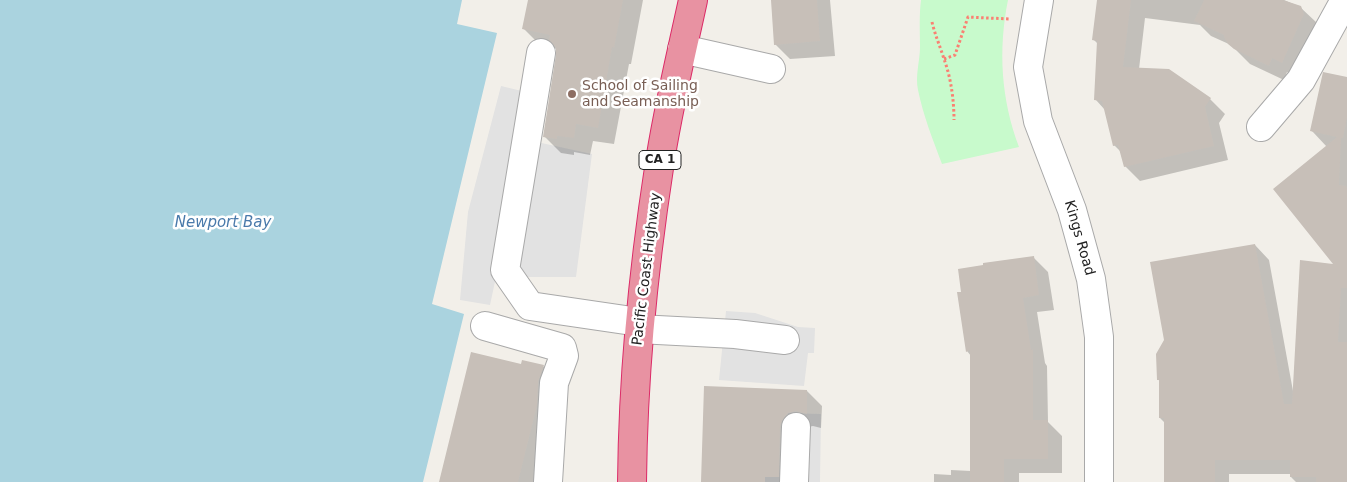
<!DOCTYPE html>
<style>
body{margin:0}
canvas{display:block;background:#f2efe9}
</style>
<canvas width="1347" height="482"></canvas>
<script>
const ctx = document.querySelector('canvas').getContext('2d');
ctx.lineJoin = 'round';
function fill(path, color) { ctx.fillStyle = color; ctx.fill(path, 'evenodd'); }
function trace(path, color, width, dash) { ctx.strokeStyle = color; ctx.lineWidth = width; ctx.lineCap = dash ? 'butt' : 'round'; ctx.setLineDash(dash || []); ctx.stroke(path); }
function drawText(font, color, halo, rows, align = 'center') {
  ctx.font = font + ' "DejaVu Sans",sans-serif'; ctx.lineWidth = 5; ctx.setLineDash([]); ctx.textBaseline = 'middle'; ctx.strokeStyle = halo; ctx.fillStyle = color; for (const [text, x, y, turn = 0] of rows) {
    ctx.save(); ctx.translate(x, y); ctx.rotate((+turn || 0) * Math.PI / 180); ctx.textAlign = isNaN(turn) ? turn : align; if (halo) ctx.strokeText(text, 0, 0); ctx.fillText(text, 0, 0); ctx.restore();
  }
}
const park = new Path2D(`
 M921 0H1008C998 50 1001 99 1019 147L942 164C933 140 923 115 918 90 915 75 920 61 920 47 920 31 919 16 921 0Z`);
const parking = new Path2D(`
 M501 86 526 92 514 137 592 154 576 277H496L490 305 460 300 468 212Z
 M726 311 755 313 798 327 815 328 814 353H808L804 386 719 380Z
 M788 413 821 414 820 482H765V477H786Z`);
const water = new Path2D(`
 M0 0H462L457 24 497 33 432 304 464 314 423 482H0Z`);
const shadow = new Path2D(`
 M529 0H643L631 64H629L614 144 593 141 590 155 574 152V155L561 153 544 136 557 49 540 45 523 28Z
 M772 0H830L835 56 790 59 775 44Z
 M1099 0H1284L1300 7 1316 22 1319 30 1297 77 1287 72 1284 80 1250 64 1231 45 1211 36 1200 25 1145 18 1139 69 1169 70 1210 99 1225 114 1219 123 1228 160 1140 181 1125 166 1122 153 1114 145 1105 110 1096 100 1098 44 1094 40Z
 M1347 79V482H1296L1291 477V474H1229V482H1165V423L1160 418V382L1158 379 1255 245 1269 260 1293 391 1336 265 1327 147 1312 131Z
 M1033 257 1048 272 1054 310 1037 312 1045 363 1047 366 1048 422 1062 436V473H1019V482H934V474L951 475V470L971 471V356L967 351Z
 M522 366H543L561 384 540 482H440Z
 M807 391 822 406 821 428 813 426 803 428 793 482H703Z`);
const building = new Path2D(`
 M528 0H623L614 48 612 47 598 128 576 124 574 138 557 136V139L543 137 556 56V48L549 40 550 35 522 29Z
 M771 0H817L820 41 774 45Z
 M1097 0H1131L1123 67 1169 69 1211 98 1205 107 1214 146 1124 167 1118 145 1113 146 1102 101 1094 100 1097 41 1092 40Z
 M1204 0H1283L1301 6 1304 14 1282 63 1272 58 1269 66 1234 49 1228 44 1224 37V35L1194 21Z
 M1323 72 1347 77V117L1343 138H1341L1339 185 1346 186 1347 189V288H1341L1338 342H1347V482H1316V477H1290V460H1215V482H1164V418H1159V380H1157L1156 354 1164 340 1150 262 1255 244 1284 404H1292L1300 260 1333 264 1273 189 1337 137 1310 131Z
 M1034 256 1039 295 1023 298 1031 350 1033 349V420H1048V459H1004V482H970V350L966 352 957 292H961L958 269 983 265V263Z
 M471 352 521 364 522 360 544 365 538 382 537 405 518 482H439Z
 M704 386 807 390V414L796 411 788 413 783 419 780 426 779 477H765V482H701Z`);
const path = new Path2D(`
 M932 22C935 35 940 46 944 59 951 78 954 100 954 120
 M944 59 955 55 968 17 1009 19`);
const minor = new Path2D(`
 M1039 0 1028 67 1038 121 1072 210 1091 279 1099 337V482
 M682 49 771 69
 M541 53 505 270 530 306 639 322
 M1261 127 1301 80 1345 0
 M485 326 562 348 564 356 554 383 548 482
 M638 329 735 334 785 340
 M794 482 796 427`);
const highway = new Path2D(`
 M632 482C633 377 643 272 659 168 667 112 681 56 693 0`);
const markers = [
 [572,94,5,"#8d6e63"]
];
const shields = [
 [660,160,42]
];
const shieldNames = [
 ["CA 1",660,160]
];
const educationNames = [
 ["School of Sailing",582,86],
 ["and Seamanship",582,102]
];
const streetNames = [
 ["Kings Road",1079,238,74],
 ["Pacific Coast Highway",647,269,-83]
];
const waterNames = [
 ["Newport Bay",223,223]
];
fill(park, '#c8facc');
fill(parking, '#e2e2e2');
fill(water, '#aad3df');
fill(shadow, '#0003');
fill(building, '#c7bfb8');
trace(minor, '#a9a9a9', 30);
trace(highway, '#dc2a67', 30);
trace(path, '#fa8072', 3, [2.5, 2.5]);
trace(minor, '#fff', 28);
trace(highway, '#e892a2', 28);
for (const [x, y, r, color] of markers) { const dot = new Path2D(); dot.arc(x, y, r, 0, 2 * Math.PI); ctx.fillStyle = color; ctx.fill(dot); trace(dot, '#fff', 2); }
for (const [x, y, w] of shields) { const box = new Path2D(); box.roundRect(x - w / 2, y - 9.5, w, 19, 4); ctx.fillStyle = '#fff'; ctx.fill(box); trace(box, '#222', 1); }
drawText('bold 12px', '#222', null, shieldNames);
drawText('14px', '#785e54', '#fff', educationNames, 'left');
drawText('14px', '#222', '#fff', streetNames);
drawText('italic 15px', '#4a7aab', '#fff', waterNames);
</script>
